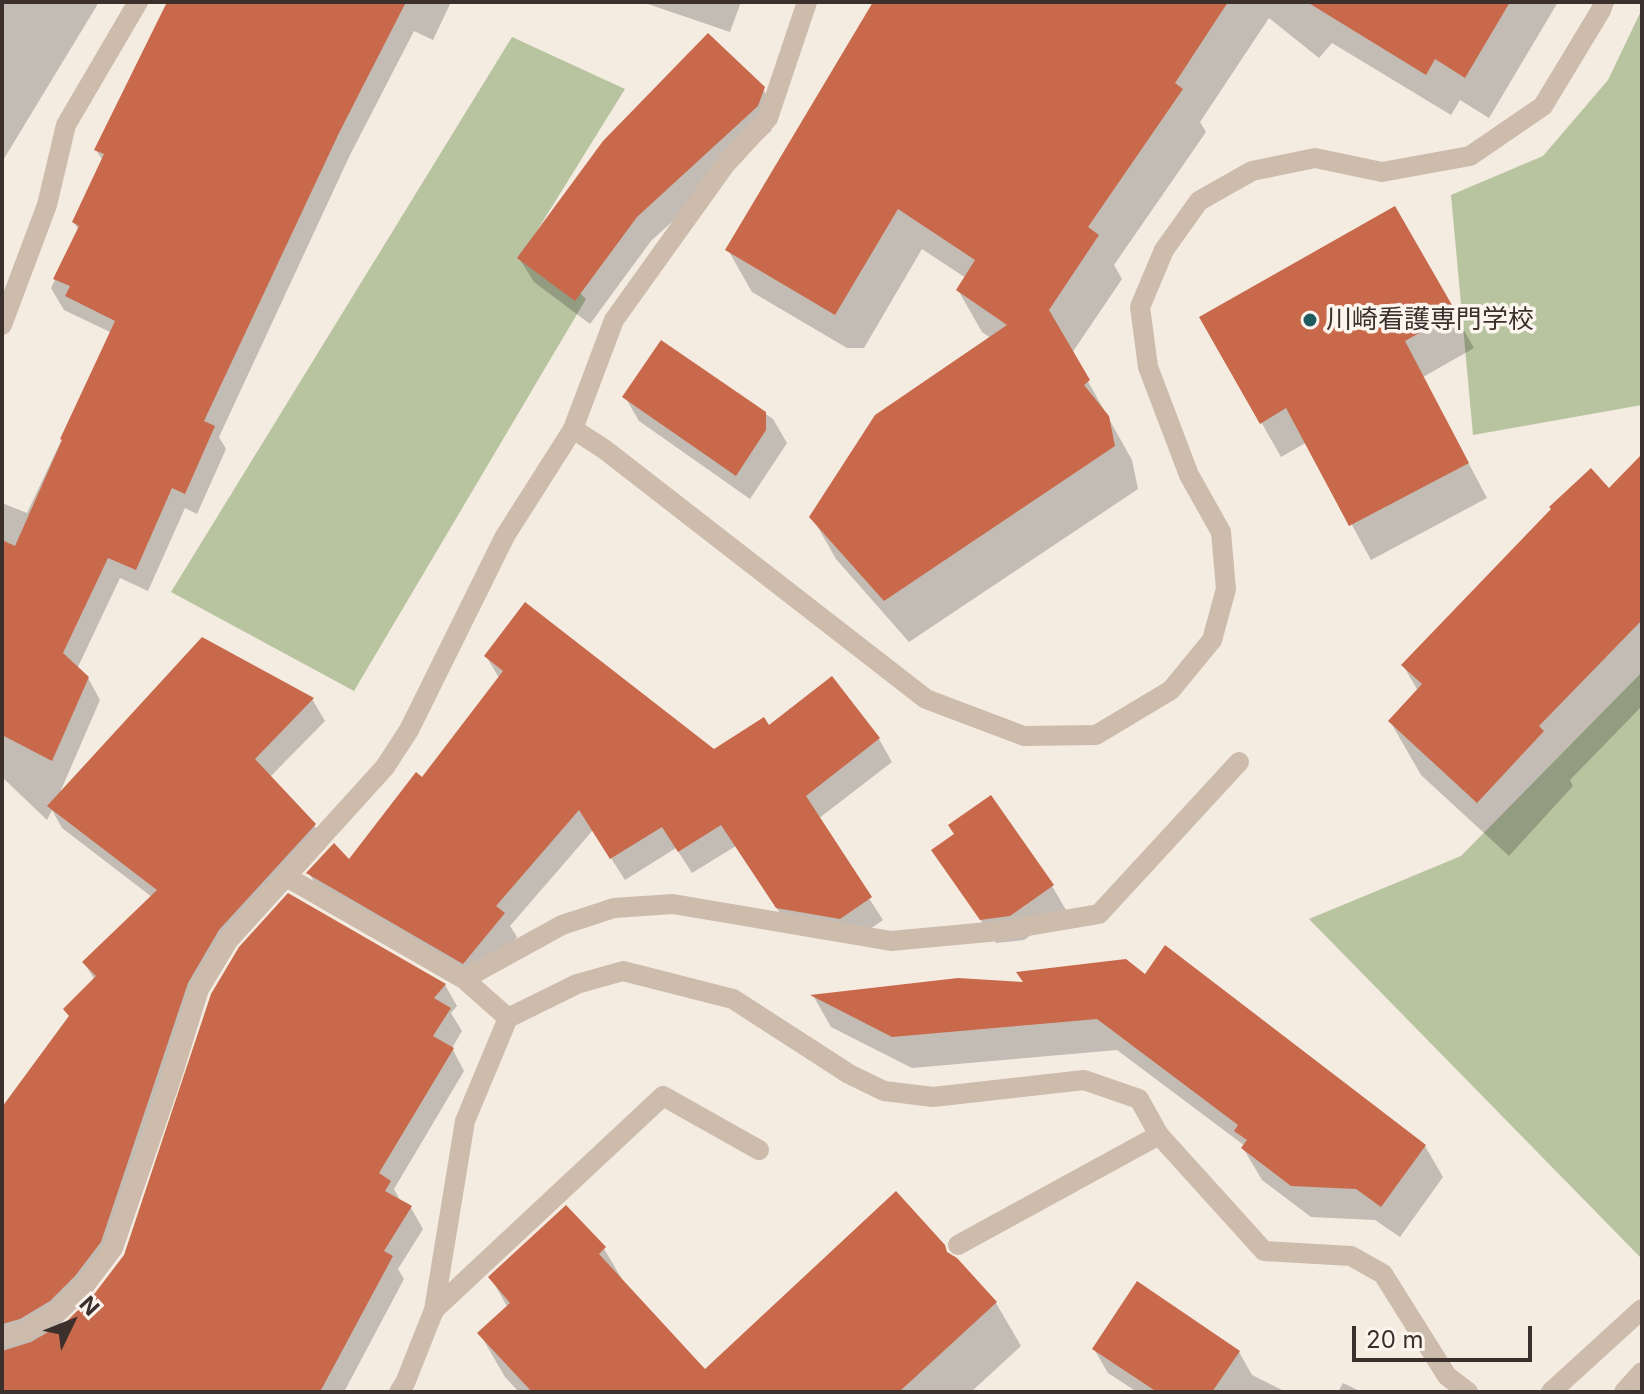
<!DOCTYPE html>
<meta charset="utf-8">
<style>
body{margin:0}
#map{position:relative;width:1644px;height:1394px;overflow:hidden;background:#f4ebe1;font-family:Inter,sans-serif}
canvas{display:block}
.frame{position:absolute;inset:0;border:4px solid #3b302b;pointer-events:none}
.north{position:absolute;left:32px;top:1282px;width:80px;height:80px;-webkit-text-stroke:6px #fbf5ee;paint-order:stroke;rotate:47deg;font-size:22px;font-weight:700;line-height:32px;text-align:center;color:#3b302b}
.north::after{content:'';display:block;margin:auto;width:28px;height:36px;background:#3b302b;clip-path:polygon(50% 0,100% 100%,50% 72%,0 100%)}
.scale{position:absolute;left:1352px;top:1326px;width:180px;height:36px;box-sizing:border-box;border:4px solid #3b302b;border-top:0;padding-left:10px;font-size:24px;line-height:28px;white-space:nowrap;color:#3b302b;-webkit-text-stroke:6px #fbf5ee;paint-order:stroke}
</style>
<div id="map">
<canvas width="1644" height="1394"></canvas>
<div class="frame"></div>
<div class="north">N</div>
<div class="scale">20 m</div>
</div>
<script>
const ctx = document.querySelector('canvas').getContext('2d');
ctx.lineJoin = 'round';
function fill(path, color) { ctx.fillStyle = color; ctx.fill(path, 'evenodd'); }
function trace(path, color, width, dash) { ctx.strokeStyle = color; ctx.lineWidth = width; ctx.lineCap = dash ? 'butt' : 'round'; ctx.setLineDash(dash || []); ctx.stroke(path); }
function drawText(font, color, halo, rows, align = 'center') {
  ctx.font = font + ' Inter,"Noto Sans JP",sans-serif'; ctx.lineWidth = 7; ctx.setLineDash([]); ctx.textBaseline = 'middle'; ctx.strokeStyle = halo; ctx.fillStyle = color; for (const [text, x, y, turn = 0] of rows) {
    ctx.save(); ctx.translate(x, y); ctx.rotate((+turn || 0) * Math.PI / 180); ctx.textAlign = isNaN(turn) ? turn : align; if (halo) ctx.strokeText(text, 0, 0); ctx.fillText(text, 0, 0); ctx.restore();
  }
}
const green = new Path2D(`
 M1642 9V405L1473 435 1451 195 1543 156 1608 80Z
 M512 37 625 89 530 242 586 299 354 691 171 592Z
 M1642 672V1259L1309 919 1461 856Z`);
const shadow = new Path2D(`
 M2 2H99L2 162Z
 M171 2H451L433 40 414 31 350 155 219 437 226 449 197 514 185 508 148 591 120 578 77 669 88 678 100 700 58 797 312 699 325 721 270 777 314 825 327 846 231 952 199 1005 113 1264 87 1298 57 1327 68 1322 445 985 457 1006 451 1013 462 1031 452 1048 464 1071 394 1189 401 1202 411 1208 423 1229 398 1269 404 1279 344 1392H2V1108L95 980 84 963 152 897 62 828 52 810 47 820 2 777V503L27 513 112 333 64 310 51 288 79 231 74 222 103 161 96 150Z
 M642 2H741L730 32Z
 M871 2H1558L1489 118 1460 100 1451 115 1332 43 1319 58 1269 18 1200 122 1206 132 1114 265 1122 279 1072 353 1132 460 1138 489 909 642 836 559 812 517 991 338 982 332 958 290 966 278 922 249 864 348H847L752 292 728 250 873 6Z
 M763 89 777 114 771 131 651 241 590 324 534 282 519 258Z
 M1394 208 1474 348 1423 377 1487 498 1371 560 1307 442 1281 457 1202 318Z
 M662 343 773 419 787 443 750 499 639 421 625 397Z
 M1642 457V706L1570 780 1573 786 1509 856 1421 775 1390 721 1418 691 1403 665 1609 491Z
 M486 656 714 751 769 728 832 679 879 739 892 762 818 819 883 920 853 941 791 930 736 846 692 873 676 848 625 880 593 830 510 926 517 937 477 985 322 896 309 873 349 862 423 780 499 678Z
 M990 798 1052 886 1066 910 1024 940 996 943 934 850 956 835Z
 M1146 977 1425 1146 1443 1177 1400 1237 1375 1220 1311 1217 1262 1180 1243 1148 1245 1146 1117 1050 912 1068 831 1027 814 997Z
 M604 1249 625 1284 705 1371 949 1255 996 1303 1021 1346 971 1392H519L505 1377 480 1334 508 1308 491 1278Z
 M1094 1349 1239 1352 1252 1375 1286 1392H1137L1108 1373Z
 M1343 1383 1362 1392H1338Z`);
const building = new Path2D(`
 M167 2H406L339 133 204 421 215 426 185 494 172 488 136 570 108 558 63 653 89 677 52 761 2 735V540L15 546 62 440 60 439 115 321 65 296 70 286 53 279 79 226 72 222 104 154 94 150Z
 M873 2H1228L1175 83 1183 89 1088 227 1099 235 1049 310 1090 380 1084 385 1109 416 1115 446 884 601 809 517 875 415 1007 325 956 290 975 260 898 209 835 315 725 250Z
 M1307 2H1510L1465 78 1435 59 1426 75Z
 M708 33 765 87 758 106 637 217 575 301 517 258 603 141Z
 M1395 206 1456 312 1405 341 1469 463 1349 526 1286 408 1260 424 1199 317Z
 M661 340 766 412V430L736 476 622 397Z
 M1642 454V620L1539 726 1544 731 1477 803 1388 721 1422 684 1401 665 1551 509 1549 507 1591 468 1609 488Z
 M525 602 714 749 764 717 769 725 832 676 880 738 806 796 872 897 840 919 776 908 721 825 678 852 662 827 610 859 579 810 496 906 505 913 463 964 306 873 334 843 349 859 416 772 422 777 503 671 484 656Z
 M202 637 314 698 255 759 316 824 219 930 188 983 101 1242 75 1276 50 1301 20 1319 2 1324V1107L69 1016 63 1009 96 976 82 962 157 890 47 806Z
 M991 795 1054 885 1010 916 980 920 931 850 954 834 948 825Z
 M288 893 446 984 434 998 451 1008 433 1036 454 1048 379 1173 391 1181 385 1191 412 1206 384 1251 393 1256 320 1392H2V1351L31 1342 67 1321 95 1293 124 1255 211 994 239 947Z
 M1165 945 1426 1145 1381 1207 1356 1189 1291 1186 1241 1148 1247 1140 1234 1131 1238 1125 1097 1019 892 1037 810 995 958 978 1023 982 1016 972 1126 959 1145 974Z
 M896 1191 945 1245 947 1252 957 1258 997 1302 899 1392H532L477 1333 510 1303 488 1277 566 1205 606 1247 599 1254 705 1369Z
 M1137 1281 1240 1351 1212 1392H1157L1092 1349Z`);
const service = new Path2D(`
 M573 429 614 320 725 165 768 118 807 2
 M285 876 464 979 508 1018
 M464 979 562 925 614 908 673 904 891 941 999 931 1099 914 1239 762
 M958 1245 1159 1135
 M434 1310 663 1096 759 1150
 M1624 1392 1642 1372`);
const minor = new Path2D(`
 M2 325 47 205 66 125 138 2
 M2 1338 25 1331 58 1311 85 1285 113 1248 169 1085 199 989 229 939 385 767 409 730 505 536 573 429 604 449 926 699 1024 736 1096 735 1171 690 1212 640 1226 589 1221 532 1189 475 1148 367 1140 307 1164 250 1199 201 1252 171 1315 158 1382 172 1470 156 1543 106 1601 10 1604 2
 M399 1392 405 1383 434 1310 465 1121 508 1018 577 984 623 971 733 999 849 1074 884 1091 933 1097 1084 1080 1139 1099 1159 1135 1264 1251 1351 1256 1383 1274 1447 1376 1468 1392
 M1551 1392 1642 1309`);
const markers = [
 [1310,320,8,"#1f5a5e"]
];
const poiNames = [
 ["川崎看護専門学校",1326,320]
];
fill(green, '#b8c4a0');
fill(shadow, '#0003');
fill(building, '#c8694b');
trace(service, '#cdbbac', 20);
trace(minor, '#cdbbac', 20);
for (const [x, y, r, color] of markers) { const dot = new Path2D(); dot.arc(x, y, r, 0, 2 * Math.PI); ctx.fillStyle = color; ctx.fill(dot); trace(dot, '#fbf5ee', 3); }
drawText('26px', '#3b302b', '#fbf5ee', poiNames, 'left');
</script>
